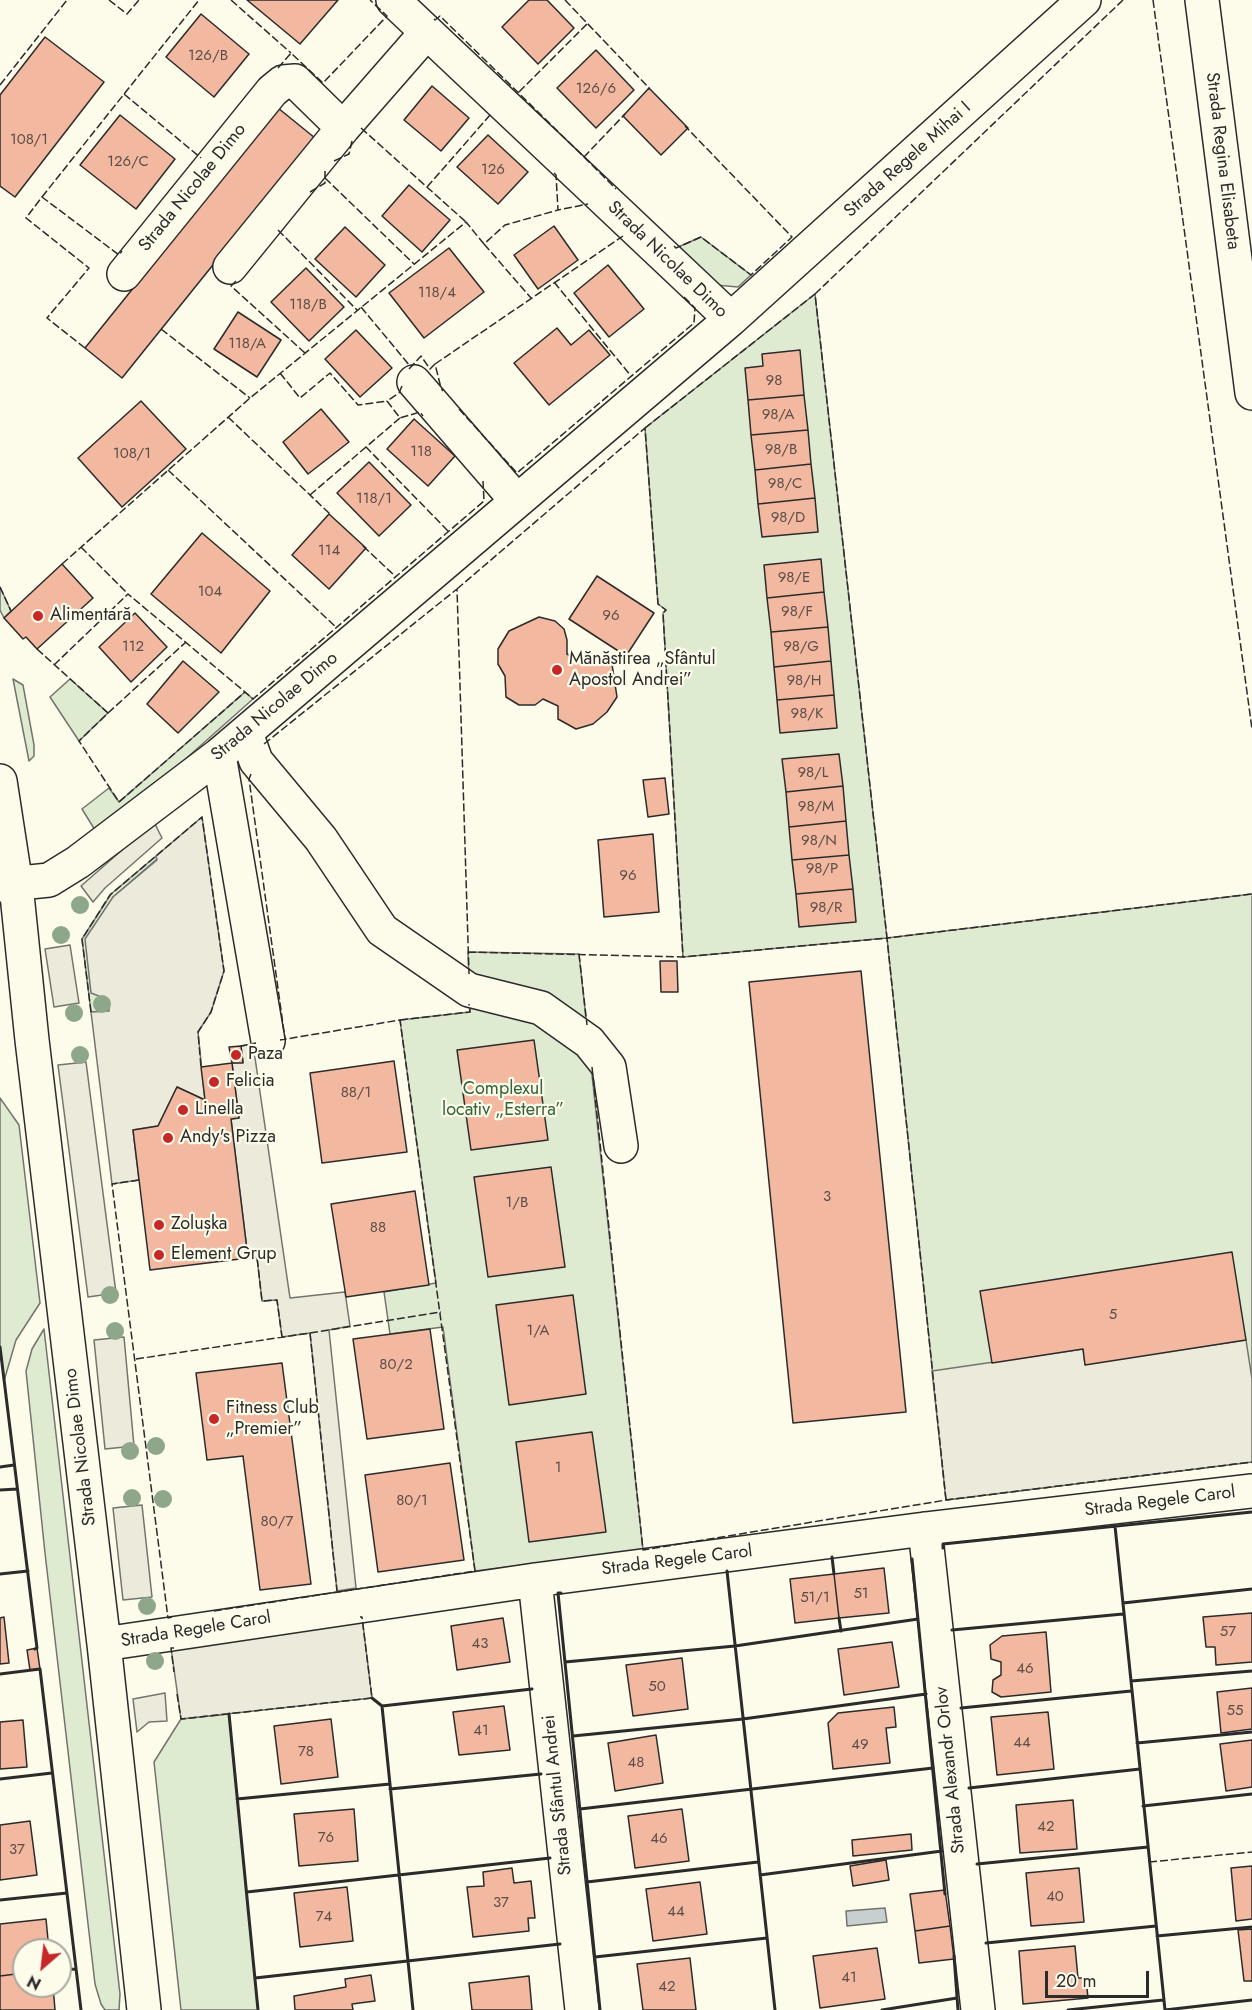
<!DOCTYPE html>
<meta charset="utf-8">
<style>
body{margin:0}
#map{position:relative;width:1252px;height:2010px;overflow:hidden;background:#fdfbea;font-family:Jost,sans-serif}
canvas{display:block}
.north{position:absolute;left:12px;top:1938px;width:60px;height:60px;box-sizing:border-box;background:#fdfbea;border:2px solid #a9a89e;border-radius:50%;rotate:208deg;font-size:16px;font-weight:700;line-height:24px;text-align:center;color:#2b2b2b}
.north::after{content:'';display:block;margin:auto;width:21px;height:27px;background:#c62828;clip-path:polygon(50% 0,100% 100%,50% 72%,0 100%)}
.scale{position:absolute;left:1045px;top:1971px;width:104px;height:27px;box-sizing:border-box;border:3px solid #2b2b2b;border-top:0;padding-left:8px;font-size:18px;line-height:21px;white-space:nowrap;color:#2b2b2b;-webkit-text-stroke:4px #fdfbea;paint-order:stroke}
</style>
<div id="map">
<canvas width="1252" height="2010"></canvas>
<div class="north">N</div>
<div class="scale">20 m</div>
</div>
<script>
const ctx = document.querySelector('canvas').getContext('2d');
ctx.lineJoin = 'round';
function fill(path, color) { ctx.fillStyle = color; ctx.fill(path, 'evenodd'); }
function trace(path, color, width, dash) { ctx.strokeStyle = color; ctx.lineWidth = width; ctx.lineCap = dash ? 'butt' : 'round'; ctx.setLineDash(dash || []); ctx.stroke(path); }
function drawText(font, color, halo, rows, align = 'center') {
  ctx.font = font + ' Jost,sans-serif'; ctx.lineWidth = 4.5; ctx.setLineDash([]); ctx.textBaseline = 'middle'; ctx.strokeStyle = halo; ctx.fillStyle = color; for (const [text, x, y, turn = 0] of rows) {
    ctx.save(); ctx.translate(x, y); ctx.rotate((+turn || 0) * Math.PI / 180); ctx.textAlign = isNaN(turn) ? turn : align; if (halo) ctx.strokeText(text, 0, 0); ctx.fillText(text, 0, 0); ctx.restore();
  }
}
const green = new Path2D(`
 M701 237 751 275 738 287 715 285 676 248Z
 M815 294 887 938 1252 894V1462L946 1500 887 938 683 957 663 613 666 610 658 604 645 428Z
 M0 587 11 611 4 618 0 610Z
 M13 679 23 685 34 745V756L29 761Z
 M70 679 108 713 79 741 50 697Z
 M245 692 253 699 172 771 95 830 82 809 109 788 119 802Z
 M156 856 157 859 113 897 109 1011 91 1012 82 939 111 894Z
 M468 952 579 954 643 1550 475 1571 443 1327 390 1334 384 1292 436 1283 400 1020 470 1012Z
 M0 1098 19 1125 40 1303 16 1340 4 1381 0 1347Z
 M44 1329 120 1994 119 2010H105L101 2004 95 1984 45 1553 26 1371 32 1349Z
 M229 1714 258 2010H181L154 1762 181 1719Z`);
const parking = new Path2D(`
 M202 817 224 971 211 1012 198 1032 205 1100 177 1087 158 1126 133 1130 139 1180 112 1184 91 1012 109 1011V1000L91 993 85 939 113 897 157 860 156 856Z
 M154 822 162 838 105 888 93 902 81 886Z
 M70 945 79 1003 54 1007 45 949Z
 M253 1044 290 1298 345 1292 350 1326 329 1330 356 1588 337 1591 310 1333 282 1337 277 1300 262 1301 257 1258H248L231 1119 239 1118 232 1063 243 1062 241 1046Z
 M86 1062 116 1293 88 1297 58 1065Z
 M124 1337 134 1446 105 1449 94 1340Z
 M1246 1340 1252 1379V1462L946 1500 932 1371 1083 1349 1085 1364Z
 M142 1505 152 1597 123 1600 113 1508Z
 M362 1617 372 1698 181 1719 171 1648Z
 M165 1693 167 1721 149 1722 137 1732 133 1699Z`);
const water = new Path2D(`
 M885 1908 887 1922 847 1926 846 1911Z`);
const building = new Path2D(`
 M247 0H338L300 44Z
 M529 0H547L574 28 538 64 502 27Z
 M201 14 249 54 214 97 166 57Z
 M45 37 104 82 15 197 0 186V95Z
 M596 50 634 90 596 128 557 88Z
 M432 86 469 118 441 151 404 120Z
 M649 88 688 128 661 155 623 116Z
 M278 108 315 138 122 378 85 348Z
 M120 115 175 159 136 209 80 165Z
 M488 135 528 172 498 204 457 167Z
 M409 185 450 220 422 252 382 216Z
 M554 226 578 260 538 289 514 255Z
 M345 227 385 265 356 297 315 259Z
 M449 248 484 292 424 338 389 293Z
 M608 265 644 309 609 337 574 293Z
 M306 268 344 307 309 341 271 302Z
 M238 312 281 340 257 377 214 349Z
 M557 328 571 345 589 330 610 355 549 405 514 363Z
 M356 330 392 368 360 397 325 359Z
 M800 350 804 395 748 400 745 368 763 366 762 354Z
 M804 395 808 430 751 435 748 400Z
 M141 401 186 449 122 507 78 458Z
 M321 409 349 442 308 474 283 442Z
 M414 419 455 456 428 486 387 449Z
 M808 430 811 464 755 470 751 435Z
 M369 462 411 505 379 536 337 493Z
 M811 464 815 498 758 504 755 470Z
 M815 498 818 532 762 537 758 504Z
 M329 514 366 548 329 589 292 555Z
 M202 533 270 591 221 653 151 594Z
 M821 559 824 592 767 598 764 565Z
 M62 564 93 598 37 649 26 637 23 639 4 618Z
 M597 576 654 613 626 656 569 619Z
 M824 592 828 627 771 632 767 598Z
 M135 613 167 647 131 682 99 647Z
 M539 617 555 621 564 629 567 640V654L581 662 589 653 612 664 617 697 607 712 593 724 576 729 558 719V706L543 699 535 705H519L506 697 505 676 498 664V649L509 631Z
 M828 627 831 661 774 667 771 632Z
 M183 661 219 692 178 733 147 704Z
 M831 661 834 695 777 700 774 667Z
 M834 695 837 728 780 733 777 700Z
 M839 754 843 786 786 792 782 759Z
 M665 778 669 814 648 817 643 780Z
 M843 786 846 821 789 827 786 792Z
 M846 821 849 855 792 860 789 827Z
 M653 834 659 912 604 917 598 840Z
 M849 855 853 889 796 894 792 860Z
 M853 889 856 922 799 927 796 894Z
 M660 961H677L678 992H661Z
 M861 971 906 1412 793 1423 749 982Z
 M534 1040 548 1140 471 1150 457 1050Z
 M241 1046 243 1063H232L229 1047Z
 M394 1061 407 1152 322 1163 310 1073Z
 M232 1063 239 1118 231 1119 248 1258 150 1270 133 1130 158 1126 177 1087 205 1100 201 1067Z
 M551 1167 565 1267 488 1277 474 1177Z
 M415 1191 429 1285 346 1297 331 1204Z
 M1232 1252 1246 1340 1085 1365 1083 1349 992 1363 980 1291Z
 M573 1295 586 1394 509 1405 496 1305Z
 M430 1329 444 1429 367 1439 353 1339Z
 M282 1363 311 1584 260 1590 243 1456 207 1460 196 1373Z
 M592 1432 606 1532 529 1542 516 1442Z
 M450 1463 464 1560 378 1572 365 1475Z
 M884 1568 889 1613 839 1618 834 1574Z
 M834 1574 839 1618 795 1623 790 1579Z
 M1252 1613V1662L1216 1665 1215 1647H1206L1203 1617Z
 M4 1617 9 1663 0 1664V1618Z
 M503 1618 510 1662 457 1670 451 1626Z
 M1046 1632 1051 1692 1001 1697 992 1692 993 1680 1001 1675V1662L991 1659 990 1645 1002 1636Z
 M892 1642 899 1687 844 1695 838 1649Z
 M37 1648 40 1669 30 1670 27 1650Z
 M682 1658 688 1709 633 1716 626 1665Z
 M1252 1688V1729L1221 1733 1217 1692Z
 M504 1706 510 1750 459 1755 453 1712Z
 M894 1707 896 1727 886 1728 890 1763 833 1769 828 1723 838 1713Z
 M1048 1712 1054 1769 997 1775 991 1717Z
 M331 1719 338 1777 281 1784 274 1726Z
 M23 1720 27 1767 0 1769V1722Z
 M656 1735 663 1783 615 1791 608 1743Z
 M1252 1740V1787L1226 1791 1220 1744Z
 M1073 1800 1077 1849 1020 1853 1016 1805Z
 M354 1809 358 1861 299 1866 294 1814Z
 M682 1809 689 1861 635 1868 628 1816Z
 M30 1821 37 1875 0 1880V1825Z
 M911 1834 912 1850 853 1856 852 1840Z
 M886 1860 889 1880 853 1886 850 1866Z
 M1252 1866V1919L1236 1921 1231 1868Z
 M512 1868 514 1883 531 1881 535 1918H528L529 1931 473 1937 467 1887 484 1886 483 1872Z
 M1079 1868 1084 1922 1031 1926 1026 1873Z
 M700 1882 707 1934 653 1941 646 1889Z
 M347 1887 353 1941 300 1947 294 1893Z
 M945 1890 950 1926 915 1931 910 1894Z
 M46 1919 49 1950H24V1973L0 1976V1924Z
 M950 1926 954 1959 919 1963 915 1931Z
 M1252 1929V1981H1244L1238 1930Z
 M1075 1946 1078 1978H1086L1088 1998 1023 2004 1019 1951Z
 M877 1948 885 1999 820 2008 813 1956Z
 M690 1958 696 2010H643L637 1964Z
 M24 1973V1986H53L55 2010H0V1976Z
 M371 1975 375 2001 352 2004 353 2010H295L294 1996 346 1987 345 1979Z
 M529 1976 532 2010H472L469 1983Z`);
const minor = new Path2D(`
 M393 0 731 319
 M1202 0 1252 393
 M230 267 343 128 426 33
 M124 274 272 91 283 82 295 81 343 128
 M414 382 517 501
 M246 733 256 761 321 839 382 930 469 990 541 1008 589 1042 609 1067 621 1146
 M219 755 268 1041
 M0 781 16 885 32 1040 104 1644 144 2010
 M0 885 49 880 78 862 219 755 731 319 1084 0
 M925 1529 978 2010
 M535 1580 582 2010
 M104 1644 535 1580 925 1529 1252 1491`);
const fence = new Path2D(`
 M109 0 127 14 139 0
 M231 0 291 53
 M565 0 649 88 648 90
 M1153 0 1252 729
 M434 19 435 20 440 16 584 157 625 114
 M278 68 291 53 323 83 387 16 370 0
 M0 85 67 0
 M519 92 588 23
 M124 94 201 158
 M361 128 466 222
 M584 157 616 189
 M334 161 349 154 352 141
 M554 173 556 175 558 210 588 204
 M325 178 414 264
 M427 187 491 114
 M310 192 325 183V171
 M42 197 199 0
 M278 230 357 310
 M484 244 531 298
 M674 246 676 248 701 237 751 275 792 237 685 126
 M236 281 231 286 305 353
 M554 282 631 376
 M815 294 1123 0
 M361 307 410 366
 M161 329 250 398
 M85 348 47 318 89 268 26 218 42 197 119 255 122 251
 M435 364 623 236
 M409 369 421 356 430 369 435 364 441 388 443 391
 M280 373 300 398 330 373 358 405 387 401
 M402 386 399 393 387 401 400 418 420 412 423 416
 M459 409 517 473 694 323 695 308 682 295
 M228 417 331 515
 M400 418 366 447 449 532
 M645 428 815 294 887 938 683 957
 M168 470 337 628
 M310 495 366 447
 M363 546 396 577
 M81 547 128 594
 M62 564 250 398 466 222 484 244 505 225 558 210
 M0 587 11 611
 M457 589 645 428 658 604 666 610 663 613 683 957 468 952
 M37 649 108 713 79 741 119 802 245 692 253 699 484 501 483 481
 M54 665 128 594 245 692
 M108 713 186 642
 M264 744 457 589 469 974
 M251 774 249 779 285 1039
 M579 954 587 1025
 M91 1012 82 939 110 895 202 817 224 971 211 1012 198 1032 201 1067
 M400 1020 470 1012 469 1004
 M241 1046 256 1043
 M592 1067 643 1550 946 1500 1252 1462
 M139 1180 112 1184 168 1618 172 1617
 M248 1258 257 1257 262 1301 277 1300 282 1337
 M310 1333 441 1312
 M136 1359 310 1333 337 1591
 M946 1500 887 938 1252 894
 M214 1611 475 1571 400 1020 280 1040
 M174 1648H171L174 1672
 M177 1694 181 1719 372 1698 362 1617H360
 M1149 1862 1252 1852`);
const wall = new Path2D(`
 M0 1347 37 1648 35 1649
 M0 1467 14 1465
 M0 1490 17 1489
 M1115 1526 1165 2010
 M943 1548V1544L1252 1512
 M832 1557 834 1574
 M912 1559 945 1894
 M727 1571 775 2010
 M0 1574 28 1571
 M561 1593H558L600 2010
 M1123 1603 1252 1589
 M839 1618 841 1631
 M952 1630 1123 1614
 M565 1662 735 1646 918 1619
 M0 1674 40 1669 81 2010
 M1131 1681 1252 1671
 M372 1698 382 1706 413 2010
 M382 1706 532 1689
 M961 1708 1131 1691
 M229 1714 258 2010
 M573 1736 743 1719 926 1694
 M1137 1743 1252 1732
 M0 1779 52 1773
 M969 1788 1140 1769
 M390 1789 541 1774
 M237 1799 390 1784
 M1143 1806 1252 1794
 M580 1809 933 1768
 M977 1864 1148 1847
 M760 1875 942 1851
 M587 1882 758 1862
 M247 1892 550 1858
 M0 1900 67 1893
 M1157 1936 1252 1927
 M986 1943 1156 1926
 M954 1956 958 2010
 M595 1957 767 1938
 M60 1970 76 1969
 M255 1978 560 1944
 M882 2010 957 1998
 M1068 2010 1163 2000
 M1165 2010 1252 2000`);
const trees = [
 [80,905],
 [61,935],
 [102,1004],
 [74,1013],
 [80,1055],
 [110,1295],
 [115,1331],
 [156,1446],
 [130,1451],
 [132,1498],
 [163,1499],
 [147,1606],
 [155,1661]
];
const markers = [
 [38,616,6,"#c62828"],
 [557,670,6,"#c62828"],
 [236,1055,6,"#c62828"],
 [214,1082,6,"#c62828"],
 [183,1110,6,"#c62828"],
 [168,1138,6,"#c62828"],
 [159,1225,6,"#c62828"],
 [159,1255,6,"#c62828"],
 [214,1419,6,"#c62828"]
];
const numberNames = [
 ["126/B",208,56],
 ["126/6",596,89],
 ["108/1",29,140],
 ["126/C",128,162],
 ["126",493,170],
 ["118/4",437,293],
 ["118/B",308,305],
 ["118/A",247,344],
 ["98",774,381],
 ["98/A",778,415],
 ["98/B",781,450],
 ["118",421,452],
 ["108/1",132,454],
 ["98/C",785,484],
 ["118/1",374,499],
 ["98/D",788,518],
 ["114",329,551],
 ["98/E",794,578],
 ["104",210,592],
 ["98/F",797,612],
 ["96",611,616],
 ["112",133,647],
 ["98/G",801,647],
 ["98/H",804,681],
 ["98/K",807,714],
 ["98/L",813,773],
 ["98/M",816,807],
 ["98/N",819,841],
 ["98/P",822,869],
 ["96",628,876],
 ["98/R",826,908],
 ["88/1",356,1093],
 ["3",827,1197],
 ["1/B",517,1203],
 ["88",378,1228],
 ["5",1113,1315],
 ["1/A",538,1331],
 ["80/2",396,1365],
 ["1",558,1468],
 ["80/1",412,1501],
 ["80/7",277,1522],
 ["51",861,1594],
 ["51/1",815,1598],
 ["57",1228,1632],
 ["43",480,1644],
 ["46",1025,1669],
 ["50",657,1687],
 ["55",1235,1711],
 ["41",481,1731],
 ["44",1022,1743],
 ["49",860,1745],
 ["78",306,1752],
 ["48",636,1763],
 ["42",1046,1827],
 ["76",326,1838],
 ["46",659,1839],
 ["37",17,1850],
 ["40",1055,1897],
 ["37",501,1903],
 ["44",676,1912],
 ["74",324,1917],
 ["41",849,1978],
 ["42",667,1987]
];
const streetNames = [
 ["Strada Regele Mihai I",908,160,-42],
 ["Strada Regina Elisabeta",1222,161,83],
 ["Strada Nicolae Dimo",193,188,-51],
 ["Strada Nicolae Dimo",667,260,44],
 ["Strada Nicolae Dimo",275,707,-40],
 ["Strada Nicolae Dimo",81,1447,-97],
 ["Strada Regele Carol",1160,1502,-7],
 ["Strada Regele Carol",677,1561,-7],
 ["Strada Regele Carol",196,1630,-9],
 ["Strada Alexandr Orlov",951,1770,-96],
 ["Strada Sfântul Andrei",558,1795,-96]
];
const poiNames = [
 ["Alimentară",50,616],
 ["Mănăstirea „Sfântul",569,660],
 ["Apostol Andrei”",569,681],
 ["Paza",248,1055],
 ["Felicia",226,1082],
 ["Linella",195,1110],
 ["Andy's Pizza",180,1138],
 ["Zolușka",171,1225],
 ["Element Grup",171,1255],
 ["Fitness Club",226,1409],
 ["„Premier”",226,1430]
];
const parkNames = [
 ["Complexul",503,1090],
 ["locativ „Esterra”",503,1111]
];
fill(green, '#deebd1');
trace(green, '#74746e', 1.5);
fill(parking, '#eceadb');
trace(parking, '#74746e', 1.5);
fill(water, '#c7d0d0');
trace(water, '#74746e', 1.5);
fill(building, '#f2b8a0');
trace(building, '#2b2b2b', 1.5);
trace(minor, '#2b2b2b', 36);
trace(minor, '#fdfbea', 33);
trace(fence, '#2b2b2b', 1.5, [8, 3]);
trace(wall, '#2b2b2b', 3);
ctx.fillStyle = '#8ea78a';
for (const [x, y] of trees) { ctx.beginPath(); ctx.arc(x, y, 9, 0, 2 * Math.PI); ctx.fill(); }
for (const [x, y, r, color] of markers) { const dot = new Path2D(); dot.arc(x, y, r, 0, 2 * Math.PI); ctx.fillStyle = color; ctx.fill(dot); trace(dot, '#fdfbea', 2); }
drawText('15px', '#5d4e48', null, numberNames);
drawText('18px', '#2b2b2b', '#fdfbea', streetNames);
drawText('18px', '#2b2b2b', '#fdfbea', poiNames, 'left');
drawText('18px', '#34623c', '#fdfbea', parkNames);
</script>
